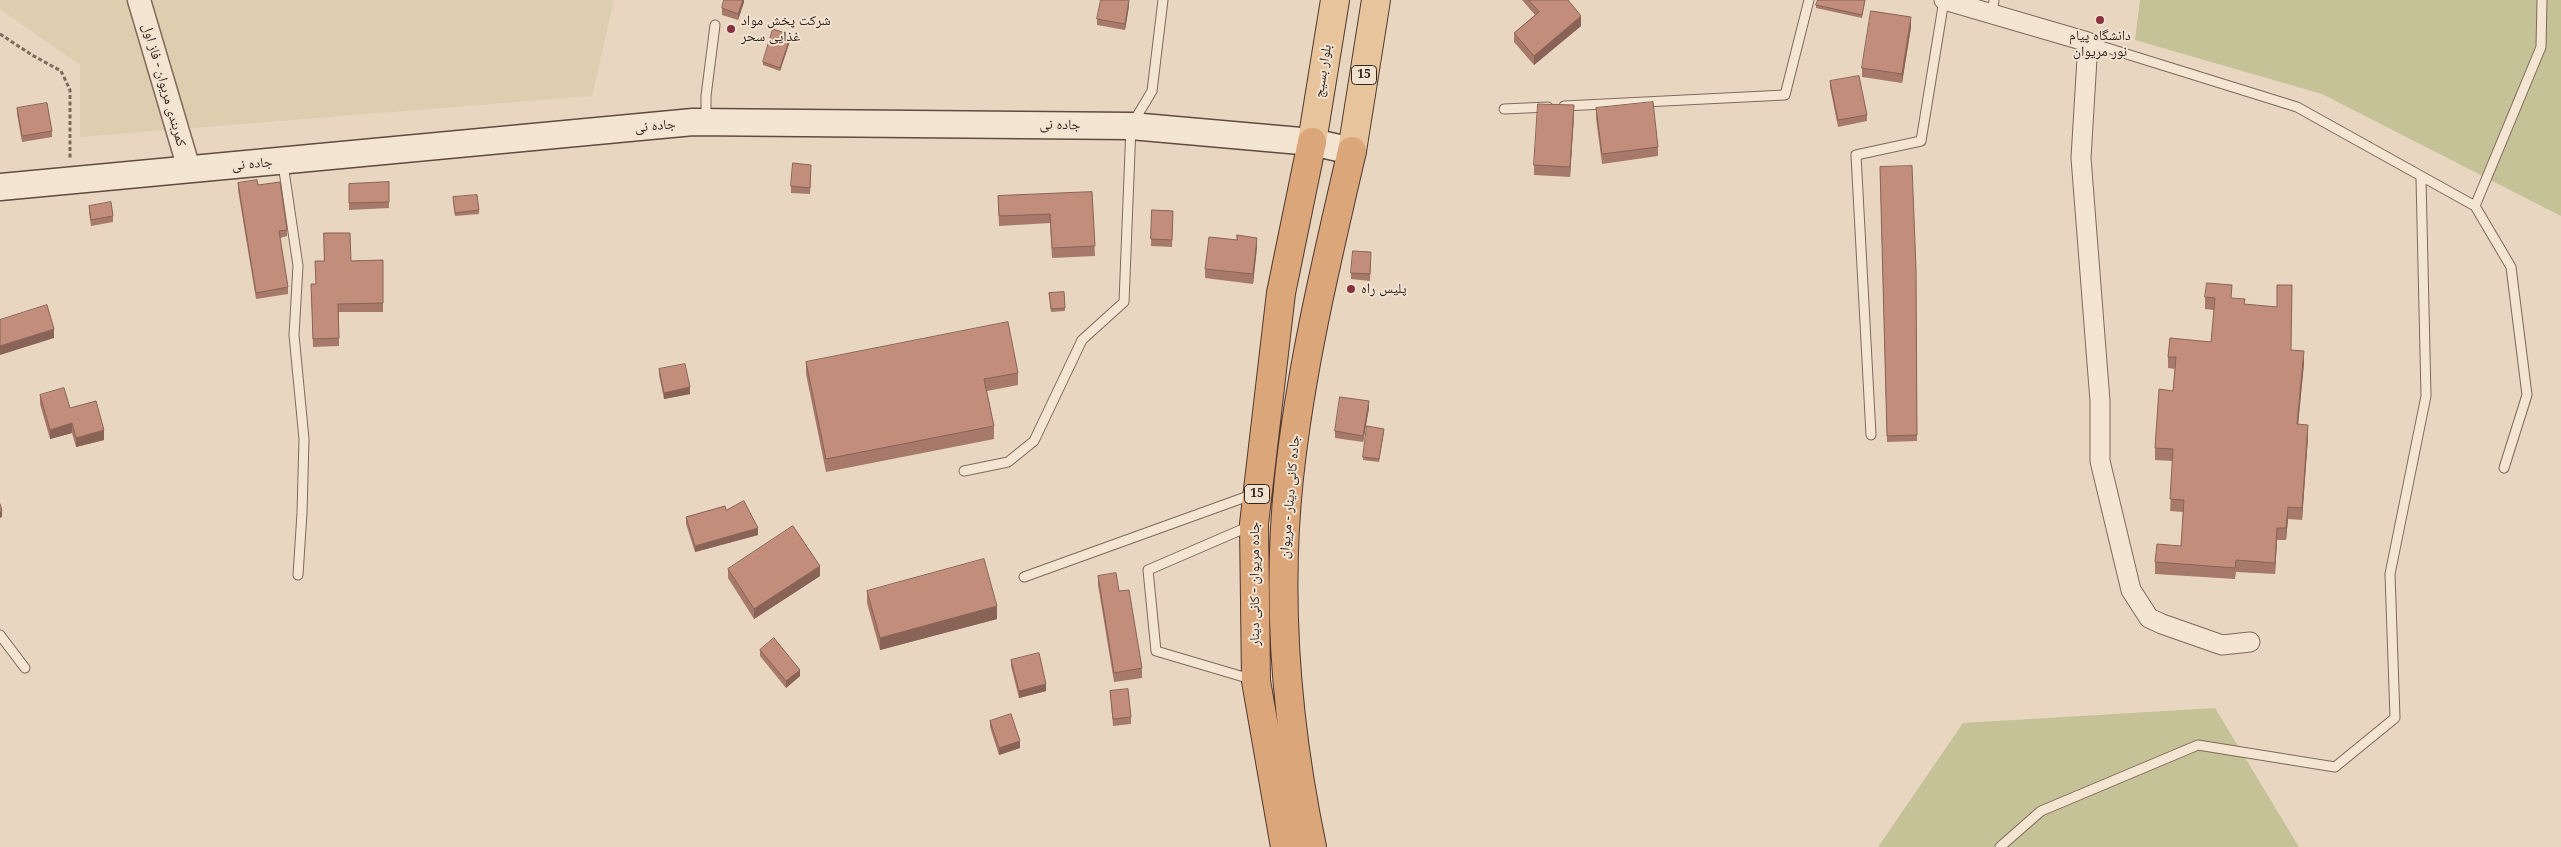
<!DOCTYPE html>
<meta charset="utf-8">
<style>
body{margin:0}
canvas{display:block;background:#e8d6c1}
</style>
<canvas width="2561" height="847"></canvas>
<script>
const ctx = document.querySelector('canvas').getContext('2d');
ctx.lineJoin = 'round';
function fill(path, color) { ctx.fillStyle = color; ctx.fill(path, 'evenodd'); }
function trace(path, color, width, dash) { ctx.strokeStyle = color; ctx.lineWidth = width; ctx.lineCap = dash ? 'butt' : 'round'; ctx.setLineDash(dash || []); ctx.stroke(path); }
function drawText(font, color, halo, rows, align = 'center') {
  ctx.font = font + ' "Noto Serif","Noto Naskh Arabic",serif'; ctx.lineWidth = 4; ctx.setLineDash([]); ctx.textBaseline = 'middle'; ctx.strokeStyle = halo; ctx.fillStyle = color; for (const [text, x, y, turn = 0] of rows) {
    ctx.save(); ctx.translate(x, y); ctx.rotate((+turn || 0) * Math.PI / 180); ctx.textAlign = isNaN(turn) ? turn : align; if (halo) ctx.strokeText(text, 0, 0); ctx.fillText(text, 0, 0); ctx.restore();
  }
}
const farmland = new Path2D(`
 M0 0H614L592 96 80 137V65L0 9Z`);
const green = new Path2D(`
 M2140 0H2561V216L2322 94 2135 40Z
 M2215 708 2299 847H1878L1963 723Z`);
const path = new Path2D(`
 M0 34 32 55 61 71 70 90V160`);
const service = new Path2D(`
 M1992 14 1994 0
 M2088 42 2297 107 2475 206 2511 267 2527 395 2504 468
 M1564 106 1785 95 1809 0
 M1504 109 1548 107
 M706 120V96L715 25
 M283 164 298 266 294 335 304 439 302 513 298 575
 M2475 206 2541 47 2542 0
 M1871 435 1856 155 1921 141 1944 0
 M964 471 1008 462 1034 441 1082 340 1124 302 1131 126 1152 91 1163 0
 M1250 526 1148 570 1156 651 1254 680
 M1024 577 1254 494
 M0 635 25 668
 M2000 847 2041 811 2198 745 2335 767 2395 718 2390 574 2426 396 2421 178`);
const minor = new Path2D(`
 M1944 0 2088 42 2081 158 2100 401V461L2131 590 2149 618 2162 624 2222 645 2250 642`);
const tertiary = new Path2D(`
 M139 0 189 169`);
const secondary = new Path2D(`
 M0 187 693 122 1131 126 1312 142 1352 151`);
const primary = new Path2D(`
 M1312 142 1335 0
 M1352 151 1376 0`);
const trunk = new Path2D(`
 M1285 847 1256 681 1254 524 1281 293 1312 142
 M1312 847C1287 727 1276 600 1289 478 1301 367 1327 259 1352 151`);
const wall = new Path2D(`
 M744 0V2L738 20 722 15V8Z
 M1522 0H1568L1581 26 1534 65 1514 42V33L1535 15Z
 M1865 0 1862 18 1816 8V5Z
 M1129 6 1125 30 1097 25V19Z
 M1911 27 1902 83 1862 77V68Z
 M791 38 780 71 763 65V62Z
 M1830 81 1867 115V121L1838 127 1830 87Z
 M17 108 52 131V137L22 142 17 114Z
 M1596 108 1658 147V156L1602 164 1596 118Z
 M1574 115 1570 177 1534 175V165Z
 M1880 167 1916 269 1917 441 1887 442Z
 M811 171 810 194 791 193V186Z
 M389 182V208L349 210V184Z
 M238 183 258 185 287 230V236L280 238 288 287V294L256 299 238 190Z
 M1092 192 1095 256 1052 258 1050 223 999 226 998 196Z
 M453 200 479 210V214L455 216Z
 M89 206 113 216V222L91 226 89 212Z
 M1152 210 1173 211 1172 247 1151 246Z
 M1257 247 1253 284 1205 278V269Z
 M1371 259 1370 281 1351 279V273Z
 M383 260V312H339V346L313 347 311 284H316L351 261Z
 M1064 292 1065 311 1051 312 1049 293Z
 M2205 297 2232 298 2245 304 2304 363 2298 424 2308 437 2302 520 2288 519 2286 540H2277L2275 574 2236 572 2235 579 2155 574V562L2181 546 2183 512 2170 511 2173 461 2155 460V448L2173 391 2175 369 2168 368V357L2211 342 2214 310 2205 309Z
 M806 362 1018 373V385L987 391 994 426V439L826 472 806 374Z
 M659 369 690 394 664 399 659 375Z
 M40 395 70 408 104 440 76 447 72 433 50 439 40 404Z
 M1369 408 1363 442 1335 438V431Z
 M1384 432 1379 462 1363 460V457Z
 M726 510 758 535 695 552 686 524V517Z
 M728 569 820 576 754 619 728 578Z
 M1098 576 1119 591 1142 668V678L1114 682 1098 585Z
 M867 591 997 619 880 650 867 603Z
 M760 650 800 676 786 688 760 656Z
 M1011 660 1046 691 1019 698 1011 666Z
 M1110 691 1131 717V724L1113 726Z
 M990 721 1020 748 999 755 990 727Z`);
const shadedWall = new Path2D(`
 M743 0H744V2L738 20V14Z
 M1129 0V6L1125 30V24Z
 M1581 16V26L1534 65V56Z
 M1911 17V27L1902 83V74Z
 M791 35V38L780 71V68Z
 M1574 105V115L1570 177V167Z
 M1257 238V247L1253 284V274Z
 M54 329V338L0 355V346Z
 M2304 351V363L2297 436V424Z
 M690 387V394L664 399V393Z
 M1369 401V408L1363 442V436Z
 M72 423V433L50 439V430Z
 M2308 425V437L2302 520V508Z
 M104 430V440L76 447V438Z
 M2288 507V519L2286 540V528Z
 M2 511V517L0 518V512Z
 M758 528V535L695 552V546Z
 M2277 528V540L2275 574V563Z
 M820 566V576L754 619V609Z
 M997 606V619L880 650V638Z
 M800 670V676L786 688V681Z
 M1046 684V691L1019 698V691Z
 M1020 741V748L999 755V748Z`);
const building = new Path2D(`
 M724 0H743L738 14 722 8Z
 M1101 0H1129L1125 24 1097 19Z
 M1529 0H1568L1581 16 1534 56 1514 33 1539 12Z
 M1818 0H1865L1862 15 1816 5Z
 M1871 11 1911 17 1902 74 1862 68Z
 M773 29 791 35 780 68 763 62Z
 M1859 76 1867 115 1838 120 1830 81Z
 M1653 102 1658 147 1602 154 1596 108Z
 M47 103 52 131 22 136 17 108Z
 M1538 104 1574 105 1570 167 1534 165Z
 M793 163 811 165 810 188 791 186Z
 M1912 166 1916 269 1917 435 1887 436 1880 167Z
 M257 180 258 185 280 182 287 230 279 231 288 287 256 293 238 183Z
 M389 182V202L349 203V184Z
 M1092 192 1095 246 1052 248 1050 214 999 216 998 196Z
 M477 195 479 210 455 213 453 197Z
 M111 202 113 216 91 220 89 206Z
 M1152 210 1173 211 1172 240 1151 239Z
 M324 233H350L351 261 383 260V303L338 304 339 338 313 339 311 284H316L315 261H324Z
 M1237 235 1257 238 1253 274 1205 269 1209 237 1237 240Z
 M1353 251 1371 252 1370 274 1351 273Z
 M2207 283 2232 285 2231 298 2245 299 2244 304 2277 307V285H2292L2291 350 2304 351 2297 424 2308 425 2302 508 2288 507 2286 528H2277L2275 563 2236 560 2235 568 2155 562 2157 544 2181 546 2184 500 2170 499 2173 449 2155 448 2159 389 2173 391 2176 357H2168L2170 338 2211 342 2215 298 2205 297Z
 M1064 292 1065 308 1051 309 1049 293Z
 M47 305 54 329 0 346V320Z
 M1008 322 1018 373 984 379 994 426 826 459 806 362Z
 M685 364 690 387 664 393 659 369Z
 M64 388 70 408 96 401 104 430 76 438 72 423 50 430 40 395Z
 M1340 397 1369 401 1363 436 1335 431Z
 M1367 426 1384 429 1379 459 1363 457Z
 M744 501 758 528 695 546 686 517 725 506 726 510Z
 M0 504 2 511 0 512Z
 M793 526 820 566 754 609 728 569Z
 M984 559 997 606 880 638 867 591Z
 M1116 573 1119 591 1129 590 1142 668 1114 673 1098 576Z
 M774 638 800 670 786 681 760 650Z
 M1039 653 1046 684 1019 691 1011 660Z
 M1128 689 1131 717 1113 719 1110 691Z
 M1011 714 1020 741 999 748 990 721Z`);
const markers = [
 [2100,20,5,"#883141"],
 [731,29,5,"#883141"],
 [1351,289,5,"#883141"]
];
const shields = [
 [1364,75,25],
 [1257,494,25]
];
const shieldNames = [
 ["15",1364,75],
 ["15",1257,494]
];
const poiNames = [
 ["شرکت پخش مواد",741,21],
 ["غذایی سحر",741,37],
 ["دانشگاه پیام",2100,36,"center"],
 ["نور مریوان",2100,52,"center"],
 ["پلیس راه",1361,289]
];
const streetNames = [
 ["بلوار بسیج",1323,71,-81],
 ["کمربندی مریوان - فاز اول",164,85,74],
 ["جاده نی",1060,125,1],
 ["جاده نی",655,126,-5],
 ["جاده نی",252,164,-5],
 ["جاده کانی دینار - مریوان",1290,497,-85],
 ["جاده مریوان - کانی دینار",1255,584,-90]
];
fill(farmland, '#ddceb0');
fill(green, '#c5c297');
trace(service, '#80685b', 11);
trace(minor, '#80685b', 21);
trace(tertiary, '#80685b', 25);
trace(secondary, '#614a3e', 29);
trace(primary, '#4e382f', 30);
trace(trunk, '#4e382f', 30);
trace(path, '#80685b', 3, [4, 2.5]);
trace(service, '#f4e5d3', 9);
trace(minor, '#f4e5d3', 19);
trace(tertiary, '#f4e5d3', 22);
trace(secondary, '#f4e5d3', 26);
trace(primary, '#e8c49c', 28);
trace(trunk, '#dca67b', 28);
fill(wall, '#a7796a');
fill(shadedWall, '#886356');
fill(building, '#c28d7b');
trace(building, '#886356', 1);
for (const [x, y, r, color] of markers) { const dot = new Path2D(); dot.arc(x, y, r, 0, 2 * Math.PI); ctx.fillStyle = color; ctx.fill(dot); trace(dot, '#f1e2d0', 2); }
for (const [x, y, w] of shields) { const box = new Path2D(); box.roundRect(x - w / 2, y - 9.5, w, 19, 4); ctx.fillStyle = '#f1e2d0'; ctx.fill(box); trace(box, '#31241d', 1); }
drawText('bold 12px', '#31241d', null, shieldNames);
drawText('14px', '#31241d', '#f1e2d0', poiNames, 'left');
drawText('14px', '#31241d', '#f1e2d0', streetNames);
</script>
